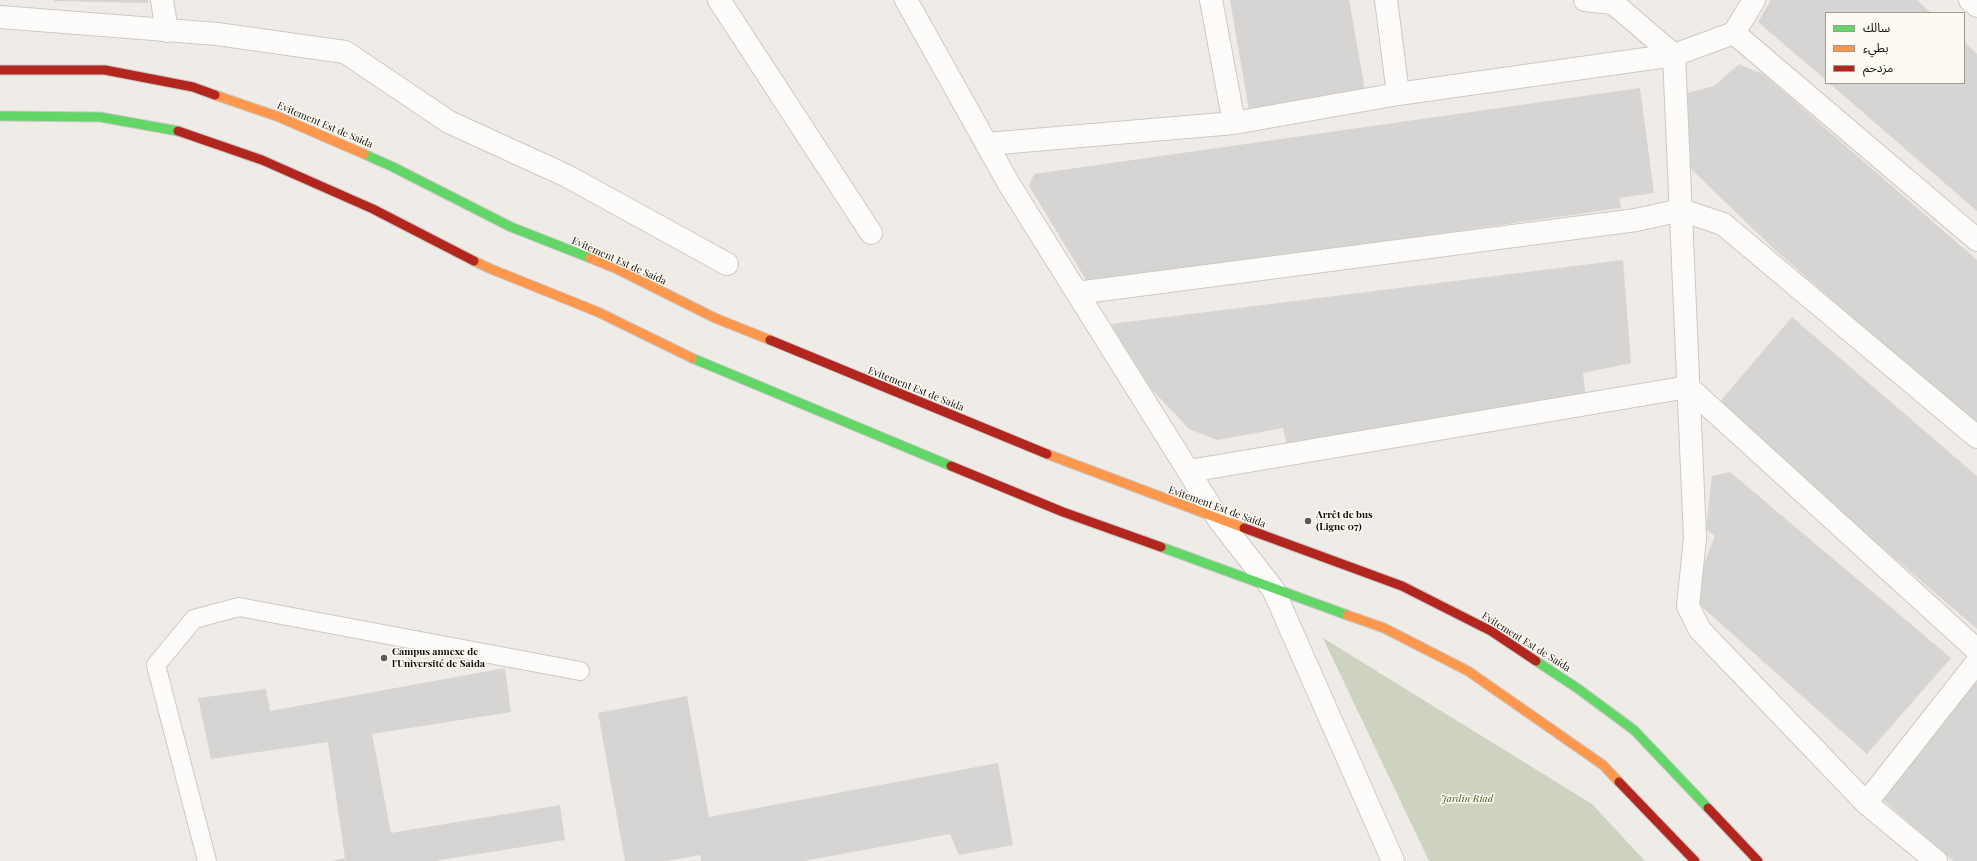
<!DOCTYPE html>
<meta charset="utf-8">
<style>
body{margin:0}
#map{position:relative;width:1977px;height:861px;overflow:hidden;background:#efebe6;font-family:"Playfair Display","Noto Sans Arabic",serif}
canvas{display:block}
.legend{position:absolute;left:1825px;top:12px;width:140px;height:72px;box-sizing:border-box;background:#fffaf1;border:1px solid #9f9b94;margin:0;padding:5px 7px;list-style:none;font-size:12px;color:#0e0c09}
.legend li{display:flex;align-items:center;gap:8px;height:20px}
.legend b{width:20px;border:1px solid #9f9b94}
</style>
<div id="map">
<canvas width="1977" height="861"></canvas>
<ul class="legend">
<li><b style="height:5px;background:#63d668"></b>سالك</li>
<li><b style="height:5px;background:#ff974d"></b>بطيء</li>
<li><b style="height:5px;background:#b3261e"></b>مزدحم</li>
</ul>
</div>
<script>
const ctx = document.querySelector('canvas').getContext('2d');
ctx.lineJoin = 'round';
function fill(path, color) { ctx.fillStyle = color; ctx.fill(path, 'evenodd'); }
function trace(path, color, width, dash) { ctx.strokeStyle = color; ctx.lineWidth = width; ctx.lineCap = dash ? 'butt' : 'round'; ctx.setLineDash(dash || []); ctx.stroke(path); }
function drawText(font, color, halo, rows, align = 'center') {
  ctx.font = font + ' "Playfair Display",serif'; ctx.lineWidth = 3; ctx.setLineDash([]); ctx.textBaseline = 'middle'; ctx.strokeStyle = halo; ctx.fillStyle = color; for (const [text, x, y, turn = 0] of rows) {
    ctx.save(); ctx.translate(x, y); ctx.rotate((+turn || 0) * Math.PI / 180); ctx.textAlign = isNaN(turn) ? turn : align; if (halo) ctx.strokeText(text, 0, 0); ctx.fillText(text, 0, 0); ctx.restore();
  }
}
const green = new Path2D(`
 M1323 638 1592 804 1645 861H1429Z`);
const building = new Path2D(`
 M54 0H148V3L54 1Z
 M1230 0H1349L1365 90 1249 111Z
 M1771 0H1917L1931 13H1826V80L1758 22Z
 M1964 42 1977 54V211L1829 83H1964Z
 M1739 64 1763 74 1977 260V426L1773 248 1690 168 1687 93 1714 86Z
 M1640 88 1654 193 1619 198 1621 208 1088 283 1029 186 1034 174Z
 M1623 260 1631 363 1583 373 1586 400 1287 445 1283 428 1217 440 1189 429 1143 380 1111 324Z
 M1792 317 1977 476V629L1717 405Z
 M1730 472 1951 658 1867 754 1691 597 1715 536 1706 529 1712 476Z
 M505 668 511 712 372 734 391 833 560 805 565 840 435 861H332L345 858 328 742 211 759 198 698 266 689 270 711Z
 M1974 680 1977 683V861H1953L1883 800Z
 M687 696 709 817 998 763 1013 845 959 855 950 834 804 861H701L700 855 667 861H625L598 713Z`);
const lane = new Path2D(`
 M207 861 156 665 194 619 239 607 580 671`);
const street = new Path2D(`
 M162 0 167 31
 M719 0 871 233
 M906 0 1009 184 1219 520 1273 589 1393 861
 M1211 0 1234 123
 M1386 0 1398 94
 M1585 0 1613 3 1674 55 1695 538 1688 606 1700 630 1866 803 1936 861
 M1970 0 1977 6
 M0 17 217 34 345 52 449 122 567 176 727 264
 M1734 33 1977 240
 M987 144 1234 123 1398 94 1674 55 1734 33 1754 0
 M1077 293 1636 220 1681 210 1723 224 1977 437
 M1189 471 1688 387 1977 650
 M1866 803 1977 662`);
const fast = new Path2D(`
 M0 116 100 117 178 131
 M364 154 393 167 511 227 590 258
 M692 358 951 466
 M1161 547 1347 615
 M1536 661 1577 688 1634 730 1708 808`);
const slow = new Path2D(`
 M215 95 279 117 364 154
 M590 258 617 269 715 318 770 340
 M474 261 491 269 598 312 692 358
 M1047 454 1244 528
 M1347 615 1384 628 1468 671 1603 765 1619 782`);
const jam = new Path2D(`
 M0 70H105L193 87 215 95
 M178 131 262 160 373 209 474 261
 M770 340 1047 454
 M951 466 1063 512 1161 547
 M1244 528 1402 586 1491 631 1536 661
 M1619 782 1695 861
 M1708 808 1758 861`);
const markers = [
 [1308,521,4,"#5d5a56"],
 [384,658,4,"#5d5a56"]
];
const streetNames = [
 ["Evitement Est de Saida",325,125,23],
 ["Evitement Est de Saida",619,261,24],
 ["Evitement Est de Saida",916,389,22],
 ["Evitement Est de Saida",1217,507,20],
 ["Evitement Est de Saida",1526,642,32]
];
const poiNames = [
 ["Arrêt de bus",1316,515],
 ["(Ligne 07)",1316,527],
 ["Campus annexe de",392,652],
 ["l'Université de Saida",392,664]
];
const parkNames = [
 ["Jardin Riad",1467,799]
];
fill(green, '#ced3c1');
fill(building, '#d7d5d4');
trace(lane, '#ccc9c4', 20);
trace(street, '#ccc9c4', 24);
trace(fast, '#c9c7c5', 11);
trace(slow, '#c9c7c5', 11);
trace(jam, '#c9c7c5', 11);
trace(lane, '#fdfcfb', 18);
trace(street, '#fdfcfb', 22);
trace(fast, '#63d668', 9);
trace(slow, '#ff974d', 9);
trace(jam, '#b3261e', 9);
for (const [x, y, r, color] of markers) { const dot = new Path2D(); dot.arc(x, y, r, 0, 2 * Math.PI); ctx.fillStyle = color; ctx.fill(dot); trace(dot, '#fffaf1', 1.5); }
drawText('10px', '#0e0c09', '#fffaf1', streetNames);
drawText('bold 10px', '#0e0c09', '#fffaf1', poiNames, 'left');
drawText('italic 10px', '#43571c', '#fffaf1', parkNames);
</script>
